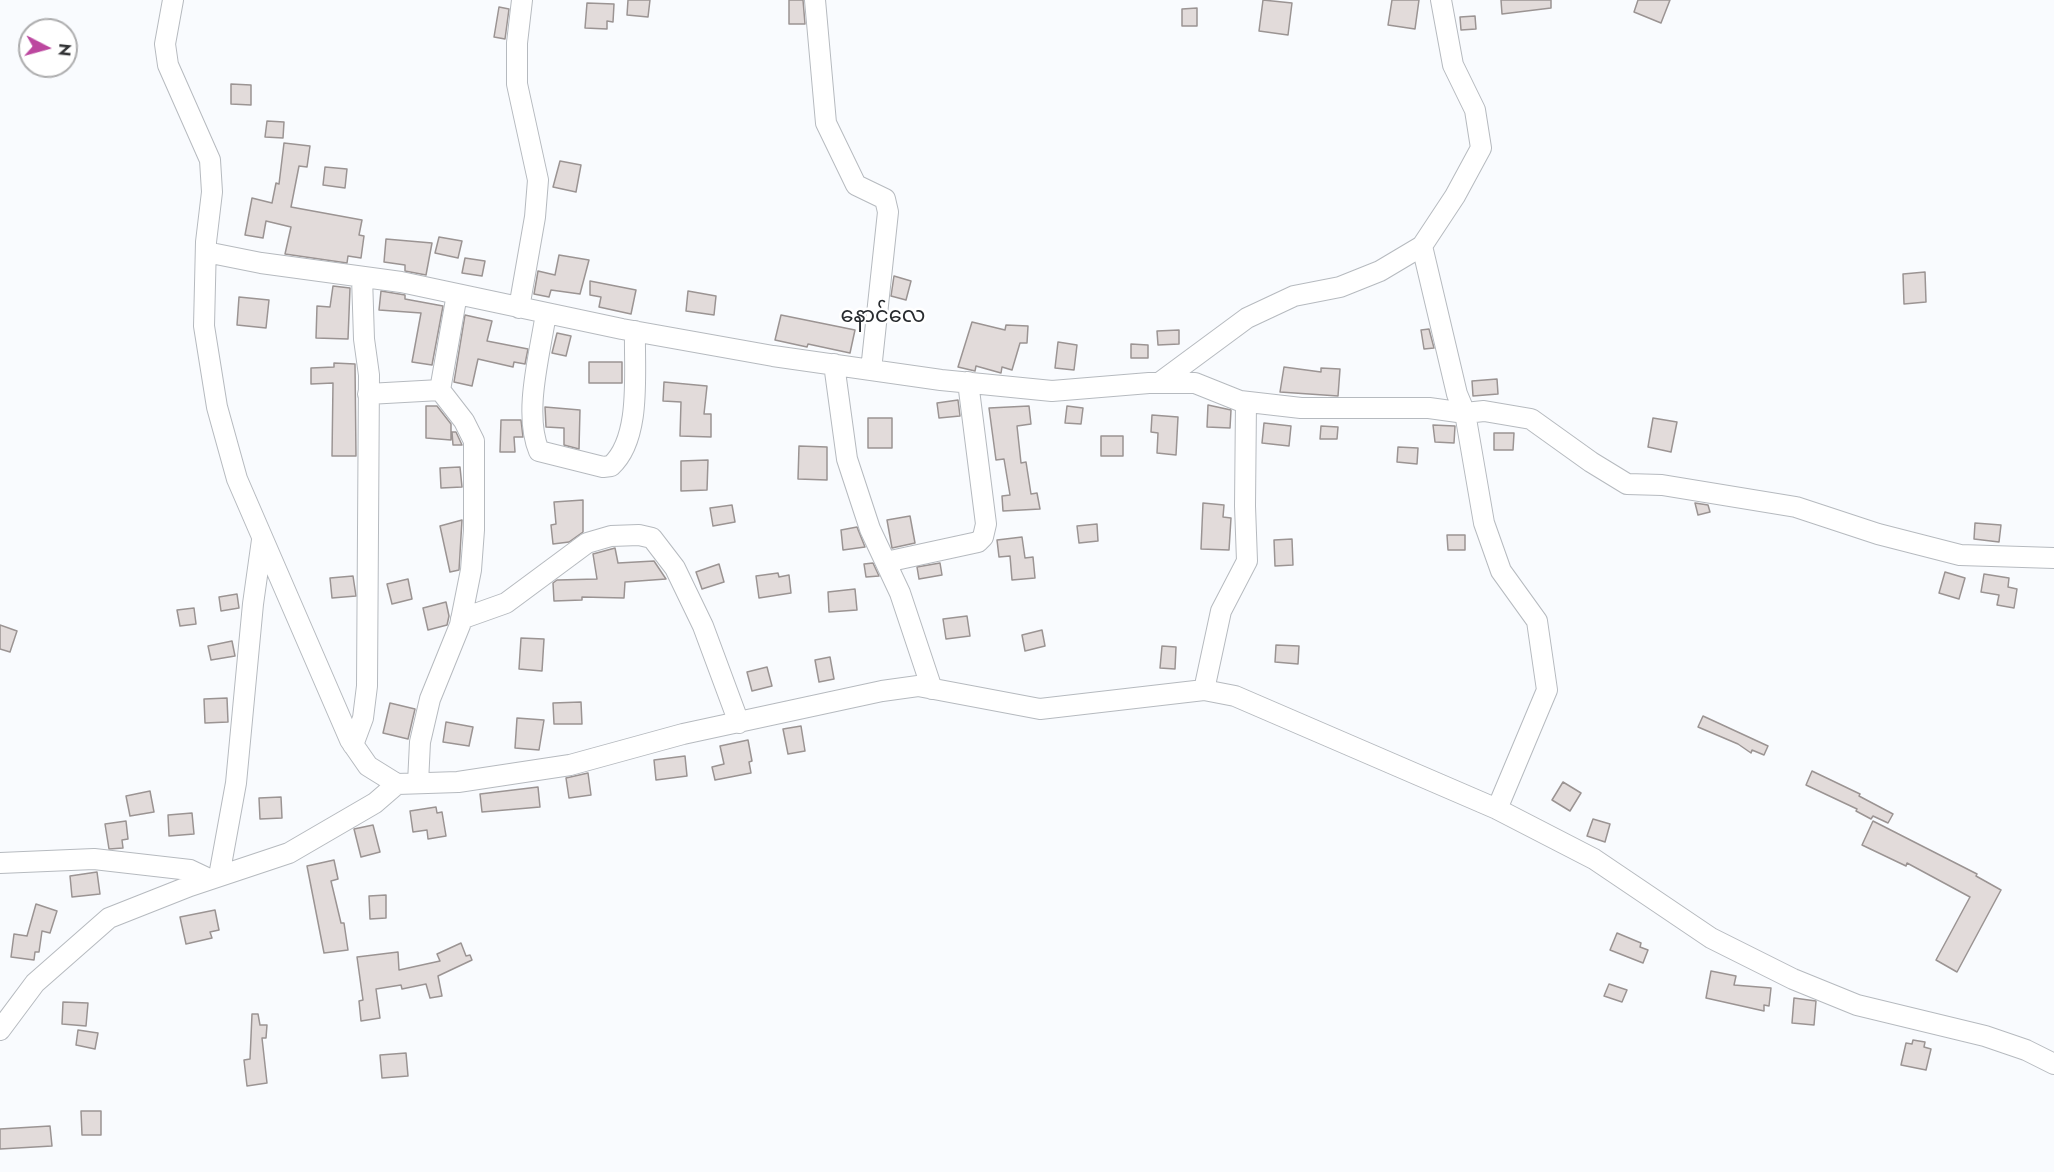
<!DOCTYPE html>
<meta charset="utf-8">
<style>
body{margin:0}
#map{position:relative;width:2054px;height:1172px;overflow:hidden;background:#f9fbfe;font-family:Jost,sans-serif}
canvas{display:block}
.north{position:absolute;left:18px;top:18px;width:60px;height:60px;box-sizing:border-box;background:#fff;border:2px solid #adadae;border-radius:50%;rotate:96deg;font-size:16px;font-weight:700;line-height:24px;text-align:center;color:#323335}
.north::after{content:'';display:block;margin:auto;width:21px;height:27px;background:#bc479f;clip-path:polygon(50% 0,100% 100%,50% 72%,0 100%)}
</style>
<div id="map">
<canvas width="2054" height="1172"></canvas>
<div class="north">N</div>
</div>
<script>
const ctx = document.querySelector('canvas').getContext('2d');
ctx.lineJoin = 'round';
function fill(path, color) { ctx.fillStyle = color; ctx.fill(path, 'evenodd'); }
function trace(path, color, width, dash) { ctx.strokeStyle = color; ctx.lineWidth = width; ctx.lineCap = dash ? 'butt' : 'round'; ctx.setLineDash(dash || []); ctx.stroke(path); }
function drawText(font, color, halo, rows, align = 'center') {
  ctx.font = font + ' Jost,"Noto Sans Myanmar",sans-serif'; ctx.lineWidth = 5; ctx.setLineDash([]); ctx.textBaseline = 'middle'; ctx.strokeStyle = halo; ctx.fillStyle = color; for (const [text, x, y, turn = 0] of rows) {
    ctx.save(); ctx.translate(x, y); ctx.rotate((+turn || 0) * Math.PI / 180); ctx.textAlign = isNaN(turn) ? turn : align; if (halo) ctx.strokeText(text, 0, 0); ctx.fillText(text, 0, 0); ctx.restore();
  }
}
const building = new Path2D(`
 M628 0H650L648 17 627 15Z
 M789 0H803L805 24H789Z
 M1263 0 1292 3 1288 35 1259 31Z
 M1392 0H1419L1415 29 1388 25Z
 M1501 0H1551V8L1502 14Z
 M1638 0H1670L1661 23 1634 12Z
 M587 3 614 4 613 22 607 21V29L585 28Z
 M499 7 509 9 505 39 494 37Z
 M1197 8V26H1182V9Z
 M1475 16 1476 29 1461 30 1460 17Z
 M231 84 251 85V105L231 104Z
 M267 121 284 122 283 138 265 137Z
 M284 143 310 146 307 167 299 166 291 207 362 220 359 235 364 236 361 258 348 256 347 263 285 254 291 227 266 221 263 238 245 235 252 198 272 203 276 183 279 184Z
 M560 161 581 165 576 192 553 187Z
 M325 167 347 169 345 188 323 185Z
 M439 237 462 241 458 258 435 253Z
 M386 239 432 243 426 275 405 271V265L384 262Z
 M559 255 589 260 580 294 551 290 549 297 534 294 538 271 555 275Z
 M465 258 485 261 482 276 462 273Z
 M1925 272 1926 302 1904 304 1903 274Z
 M894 276 911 281 906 300 891 296Z
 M590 281 636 290 631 314 599 307 601 297 590 295Z
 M333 286 350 288 348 339 316 338 317 306 330 307Z
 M381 291 405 295V299L443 306 432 365 412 362 421 313 379 310Z
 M688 291 716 296 714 315 686 311Z
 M239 297 269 300 266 328 237 325Z
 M465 315 492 321 487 341 528 349 525 364 514 362 513 367 478 359 472 386 454 382Z
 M781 315 855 330 850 353 808 344 807 347 775 340Z
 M972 322 1005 330 1006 325 1028 326 1027 343H1020L1012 370 1002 367 1001 373 976 366 975 371 958 367Z
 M1429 329 1434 348 1424 349 1421 330Z
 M1179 330V344L1158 345 1157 331Z
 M557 333 571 336 566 356 552 353Z
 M1058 342 1077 345 1074 370 1055 368Z
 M1131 344 1148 345V358H1131Z
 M589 362H622V383H589Z
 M334 363 355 364 356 456H332L333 383 311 384V368L334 367Z
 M1284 367 1321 372V368L1340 369 1338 396 1280 392Z
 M1497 379 1498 394 1473 396 1472 381Z
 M664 382 707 386 704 414H711V437L680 436 681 402 663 401Z
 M958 400 960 416 939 418 937 403Z
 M1208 405 1231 410 1230 428 1207 427Z
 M426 406H437L451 424V440L426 438Z
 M1029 406 1031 424 1017 426 1021 463 1026 462 1031 494 1037 493 1040 509 1003 511 1002 496 1010 495 1004 459 996 460 989 408Z
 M1067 406 1083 408 1081 424 1065 423Z
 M545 407 580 410 579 449 564 445V428L546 427Z
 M1152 415 1178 417 1176 455 1157 453 1158 433 1151 432Z
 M868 418H892V448H868Z
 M1653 418 1677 422 1671 452 1648 447Z
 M501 420H521L523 437H514L515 452H500Z
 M1264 423 1291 426 1289 446 1262 443Z
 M1433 425 1455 426 1454 443 1435 442Z
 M1321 426 1338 427 1337 439H1320Z
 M452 432H456L462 445H453Z
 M1494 433H1514L1513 450H1494Z
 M1101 436H1123V456H1101Z
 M799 446 827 447V480L798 479Z
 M1398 447 1418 448 1417 464 1397 462Z
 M708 460 707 490 681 491V461Z
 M460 467 462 487 441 488 440 468Z
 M583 500V532L569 542 553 544 551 525 556 524 554 502Z
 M1203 503 1224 505 1223 517 1231 518 1229 550 1201 549Z
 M1695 503 1708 505 1710 512 1698 515Z
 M732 505 735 522 713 526 710 508Z
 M910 516 915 543 892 548 887 520Z
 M462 520 459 570 450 572 440 526Z
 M1975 523 2001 525 1999 542 1974 539Z
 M1097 524 1098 541 1079 543 1077 526Z
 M857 527 865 547 843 550 841 530Z
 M1447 535H1465V550H1448Z
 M1022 537 1025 558 1033 557 1035 578 1012 580 1010 556 999 557 997 540Z
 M1292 539 1293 565 1275 566 1274 540Z
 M615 548 618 563 654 561 666 579 625 582 624 598 582 597V600L554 601 553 583 557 580 597 579 593 554Z
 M873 563 879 576 866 577 864 564Z
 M940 563 942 575 919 579 917 567Z
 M719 564 724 582 702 589 696 572Z
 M1945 572 1965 578 1959 599 1939 593Z
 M778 573 779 577 789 575 791 593 759 598 756 576Z
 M1984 574 2009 578 2008 587 2017 589 2014 608 1997 605 1999 595 1981 592Z
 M353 576 356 596 332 598 330 578Z
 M408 579 412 599 392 604 387 584Z
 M855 589 857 610 829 612 828 592Z
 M237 594 239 608 221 611 219 597Z
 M446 602 449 616 447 625 428 630 423 608Z
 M194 608 196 624 180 626 177 610Z
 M967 616 970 636 946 639 943 619Z
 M0 625 17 631 10 652 0 649Z
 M1042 630 1045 646 1025 651 1022 635Z
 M521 638 544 639 542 671 519 669Z
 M232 641 235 656 211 660 208 646Z
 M1276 645 1299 646 1298 664 1275 662Z
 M1162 646 1176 647 1175 669 1160 668Z
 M830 657 834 679 819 682 815 660Z
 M767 667 772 686 752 691 747 672Z
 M227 698 228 722 205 723 204 699Z
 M581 702 582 724H554L553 703Z
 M390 703 415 709 408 739 383 733Z
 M1703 716 1768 746 1764 755 1752 750 1751 753 1738 744 1698 727Z
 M517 718 544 720 539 750 515 748Z
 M446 722 473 727 469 746 443 742Z
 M801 726 805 751 788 754 783 729Z
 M748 740 752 761 749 762 751 773 715 780 712 767 724 764 720 746Z
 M685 756 687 776 656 780 654 760Z
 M1812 771 1860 794 1859 796 1893 814 1888 823 1873 816 1871 819 1856 811 1857 809 1806 785Z
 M588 773 591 795 569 798 566 778Z
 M1563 782 1581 793 1570 811 1552 800Z
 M538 787 540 807 482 812 480 794Z
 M150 791 154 812 130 816 126 796Z
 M281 797 282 818 260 819 259 798Z
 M436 807 437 813 442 812 446 836 428 839 427 830 413 832 410 811Z
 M192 813 194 834 169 836 168 815Z
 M1593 819 1610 824 1605 842 1587 836Z
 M126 821 128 839 122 840 123 848 109 849 105 824Z
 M1873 821 1977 874 1976 876 2001 890 1957 972 1936 960 1970 897 1907 863 1906 866 1862 845Z
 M373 825 380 852 361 857 354 829Z
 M334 860 338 879 331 881 341 923H344L348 950 324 953 307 866Z
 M97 872 100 894 72 897 70 876Z
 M386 895V918L370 919 369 896Z
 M36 904 57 911 50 933 42 931 39 952H35L34 960 11 957 14 934 27 936Z
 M215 910 219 930 210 932 212 938 186 944 180 917Z
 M1617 933 1641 943 1640 947 1648 950 1643 963 1610 950Z
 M461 943 466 956 470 955 472 960 438 976 442 996 430 998 426 984 402 989 401 985 376 989 380 1018 361 1021 359 1001 363 1000 357 957 398 952 399 970 440 961 437 954Z
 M1711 971 1736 976 1734 985 1771 988 1769 1006 1764 1005V1011L1706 998Z
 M1609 984 1627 990 1622 1002 1604 996Z
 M1794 998 1816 1001 1814 1025 1792 1023Z
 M63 1002 88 1003 86 1026 62 1024Z
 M252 1014H258L260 1025H267L266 1038H262L267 1083 247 1086 244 1060 250 1059Z
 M78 1030 98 1033 95 1049 76 1045Z
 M1913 1040 1925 1042 1924 1047 1931 1049 1926 1070 1901 1065 1906 1043 1912 1044Z
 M406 1053 408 1076 382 1078 380 1055Z
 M81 1111H101V1135H82Z
 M50 1126 52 1146 0 1149V1129Z`);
const minor = new Path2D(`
 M173 0 165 44 168 65 210 160 212 192 206 242 204 326 217 407 237 479 350 740 368 766 397 784 458 782 570 765 683 734 882 691 918 686 1040 709 1204 690 1235 696 1497 809 1594 859 1711 938 1793 979 1857 1005 1985 1036 2026 1050 2054 1064
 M815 0 826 123 856 185 885 199 888 212 871 370
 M1441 0 1453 65 1475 110 1481 148 1455 196 1422 246 1457 394 1465 413 1484 411 1531 419 1591 462 1627 484 1662 485 1796 507 1878 534 1960 555 2054 558
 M206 252 261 263 401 282 622 329 773 356 941 380 1052 391 1149 383H1195L1240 401 1301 408H1429L1465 413 1484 523 1501 571 1537 621 1547 690 1497 809
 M519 308 535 217 538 180 517 84V43L522 0
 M546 313C540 354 523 413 539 451L603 467 611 466C642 438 634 371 635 331
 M834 364 847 459 870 529 900 593 932 689
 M1159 383 1247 318 1294 296 1340 287 1380 271 1422 246
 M368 394 440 390
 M886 562 978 542 983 537 986 524 968 382
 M461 619 506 603 587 543 611 536 639 535 652 538 675 568 703 626 739 723
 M1204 690 1221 611 1247 561 1245 506 1246 402
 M353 745 363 718 367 686 369 375 364 339 362 277
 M418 783 420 742 430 699 460 625 471 570 474 530V441L464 421 440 390 457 294
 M0 863 94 859 190 870 209 879
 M219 876 236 783 253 604 262 540
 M0 1030 35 983 109 918 190 886 289 853 375 803 397 784`);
const quarterNames = [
 ["နောင်လေ",883,317]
];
fill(building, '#e2dbda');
trace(building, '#9b9493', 1.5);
trace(minor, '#b6babf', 22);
trace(minor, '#fff', 20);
drawText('21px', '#282b2f', '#fff', quarterNames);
</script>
